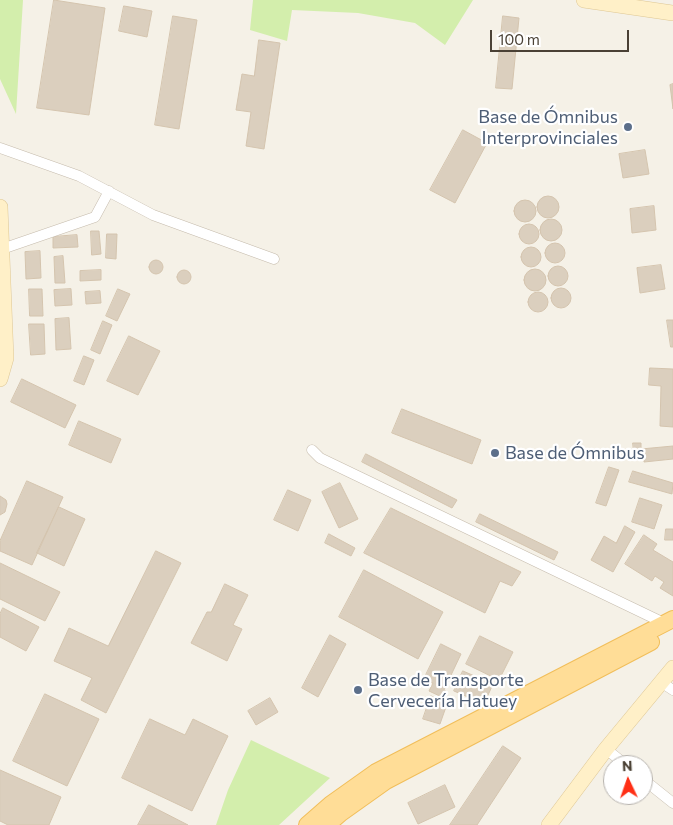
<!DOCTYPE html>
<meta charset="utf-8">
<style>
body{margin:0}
#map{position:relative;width:673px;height:825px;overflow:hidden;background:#f5f1e7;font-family:Commissioner,sans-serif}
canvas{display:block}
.north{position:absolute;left:603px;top:755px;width:50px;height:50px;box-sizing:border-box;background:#fff;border:1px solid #b7b3ae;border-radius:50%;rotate:357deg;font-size:14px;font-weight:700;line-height:20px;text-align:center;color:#4a4135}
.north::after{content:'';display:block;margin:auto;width:18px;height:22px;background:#ff2f15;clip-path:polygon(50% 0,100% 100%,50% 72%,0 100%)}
.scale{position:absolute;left:490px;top:30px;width:139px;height:22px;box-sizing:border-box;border:2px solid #4a4135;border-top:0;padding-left:6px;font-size:15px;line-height:18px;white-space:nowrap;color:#4a4135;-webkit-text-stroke:4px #fff;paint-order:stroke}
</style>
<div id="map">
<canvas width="673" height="825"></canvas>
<div class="north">N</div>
<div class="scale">100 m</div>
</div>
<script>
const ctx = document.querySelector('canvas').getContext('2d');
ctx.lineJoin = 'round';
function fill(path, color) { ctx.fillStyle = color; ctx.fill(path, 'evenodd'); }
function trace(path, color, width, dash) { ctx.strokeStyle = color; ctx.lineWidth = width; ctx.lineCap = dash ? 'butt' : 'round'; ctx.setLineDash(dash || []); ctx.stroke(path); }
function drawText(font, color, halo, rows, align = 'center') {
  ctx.font = font + ' Commissioner,sans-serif'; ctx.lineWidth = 4.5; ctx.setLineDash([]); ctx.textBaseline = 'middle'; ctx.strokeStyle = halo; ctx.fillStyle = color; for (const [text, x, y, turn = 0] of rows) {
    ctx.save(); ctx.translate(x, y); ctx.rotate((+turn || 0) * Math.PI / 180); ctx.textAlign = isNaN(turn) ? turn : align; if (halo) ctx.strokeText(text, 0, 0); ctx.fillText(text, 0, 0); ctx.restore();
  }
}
const green = new Path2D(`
 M0 0H23L16 114 0 79Z
 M253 0H473L445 45 415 23 358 13 292 10 287 41 250 30Z
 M251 740 330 778 279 825H216L228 790Z`);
const building = new Path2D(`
 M54 0 105 8 89 115 37 108Z
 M124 6 152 11 147 37 119 31Z
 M173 16 197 20 179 129 155 125Z
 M503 16 519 18 512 89 496 88Z
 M259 40 280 43 264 149 246 146 251 112 236 110 242 74 254 76Z
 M673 84V109L670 85Z
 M463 130 487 143 455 203 430 190Z
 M645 150 649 174 623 178 619 154Z
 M537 207a11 11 0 1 1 22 0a11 11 0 1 1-22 0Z
 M514 211a11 11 0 1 1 22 0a11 11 0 1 1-22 0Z
 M654 206 656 230 632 233 630 209Z
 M540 230a11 11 0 1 1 22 0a11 11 0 1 1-22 0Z
 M519 234a10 10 0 1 1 20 0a10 10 0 1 1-20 0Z
 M91 231H99L101 254 92 255Z
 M107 234H117L116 259 106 258Z
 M77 235 78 247 53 248V237Z
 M545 253a10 10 0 1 1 20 0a10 10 0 1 1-20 0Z
 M521 257a10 10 0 1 1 20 0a10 10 0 1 1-20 0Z
 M40 251 41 278 26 279 25 252Z
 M63 256 65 283H55L54 257Z
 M149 267a7 7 0 1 1 14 0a7 7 0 1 1-14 0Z
 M661 265 665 289 640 293 637 268Z
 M548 276a10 10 0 1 1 20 0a10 10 0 1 1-20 0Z
 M524 280a11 11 0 1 1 22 0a11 11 0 1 1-22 0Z
 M101 270V280L80 281V271Z
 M177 277a7 7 0 1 1 14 0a7 7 0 1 1-14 0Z
 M551 298a10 10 0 1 1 20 0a10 10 0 1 1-20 0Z
 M29 289H42L43 316H30Z
 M71 289 72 305 55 306 54 290Z
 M118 289 130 294 117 321 106 316Z
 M100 291 101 303 86 304 85 292Z
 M528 302a10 10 0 1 1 20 0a10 10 0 1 1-20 0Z
 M69 318 71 349 56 350 55 319Z
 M667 320H673V347H671Z
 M103 321 112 325 100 354 91 350Z
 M29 324H44L45 354 31 355Z
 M129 336 160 351 138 395 107 381Z
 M84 356 94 360 84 385 74 381Z
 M650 368 673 369V427L660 426 661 386 649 385Z
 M22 379 76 405 65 428 11 402Z
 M402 409 481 440 472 464 392 433Z
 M79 421 121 439 111 463 69 445Z
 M633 443H641V449L673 446V459L644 462V459L635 460Z
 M366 454 457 500 452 508 362 462Z
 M609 467 619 470 606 506 596 503Z
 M633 471 673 483 672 494 629 482Z
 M27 481 63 497 32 565 0 551V541Z
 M340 483 358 519 339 528 322 492Z
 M288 490 311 500 298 531 274 520Z
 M0 496 6 500 7 504 5 512 0 515Z
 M640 498 662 505 654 529 632 522Z
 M59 507 85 519 64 566 37 553Z
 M391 508 521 572 512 586 500 581 485 613 364 553Z
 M480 514 558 552 554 560 476 522Z
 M625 526 635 532 613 572 591 560 604 536 616 543Z
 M666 529H673V540H665Z
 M329 534 355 548 351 556 325 543Z
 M644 535 657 544 653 550 673 562V596L660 588 664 582 655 576 652 581 625 564Z
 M156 551 181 563 106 713 81 700 92 678 54 661 69 628 108 646Z
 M0 563 60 592 45 621 0 599Z
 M364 570 443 612 418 659 339 617Z
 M225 584 248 595 233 625 242 629 227 661 191 643 207 612H211Z
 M3 608 39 627 26 651 0 637V614Z
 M330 635 346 644 318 697 302 688Z
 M480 636 513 652 499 680 466 664Z
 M441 644 461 654 444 690 447 692 444 698 429 691 433 683 424 679Z
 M463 671 493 684 484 704 454 691Z
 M45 694 99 719 67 786 13 761Z
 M431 696 442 700V702L447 704 440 724 423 719Z
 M270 698 278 712 256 725 248 711Z
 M150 719 185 735 193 719 228 736 192 811 122 778Z
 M503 746 521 758 477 825H450Z
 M0 770 61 797 49 825H8L0 821Z
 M445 785 455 807 418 824 408 803Z
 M149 805 188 825H138Z`);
const street = new Path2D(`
 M0 148 79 176 153 215 274 259
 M2 249 95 217 109 191
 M312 450 320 458 664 623
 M661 682 673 690
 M606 749 626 765
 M643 779 673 803`);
const secondary = new Path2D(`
 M584 0 673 13
 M0 207 6 358 0 379
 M549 825 606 749 673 668`);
const primary = new Path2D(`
 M307 825 331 804 376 772 673 619
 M327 825 341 813 386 781 651 642`);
const markers = [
 [628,127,5,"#5c6f8a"],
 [495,453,5,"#5c6f8a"],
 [358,690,5,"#5c6f8a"]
];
const serviceNames = [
 ["Base de Ómnibus",618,117,"right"],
 ["Interprovinciales",618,138,"right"],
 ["Base de Ómnibus",505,453],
 ["Base de Transporte",368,680],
 ["Cervecería Hatuey",368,701]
];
fill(green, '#d3eeac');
fill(building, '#dbcfbe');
trace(building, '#d4c4ae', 1);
trace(street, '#c5bbac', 11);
trace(secondary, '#dec794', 16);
trace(primary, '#f1be5a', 18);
trace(street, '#fff', 10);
trace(secondary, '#fff0c8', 15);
trace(primary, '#ffdd97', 16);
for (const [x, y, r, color] of markers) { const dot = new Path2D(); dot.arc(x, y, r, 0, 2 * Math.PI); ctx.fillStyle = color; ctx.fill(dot); trace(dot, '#fff', 2); }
drawText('18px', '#4e5e75', '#fff', serviceNames, 'left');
</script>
